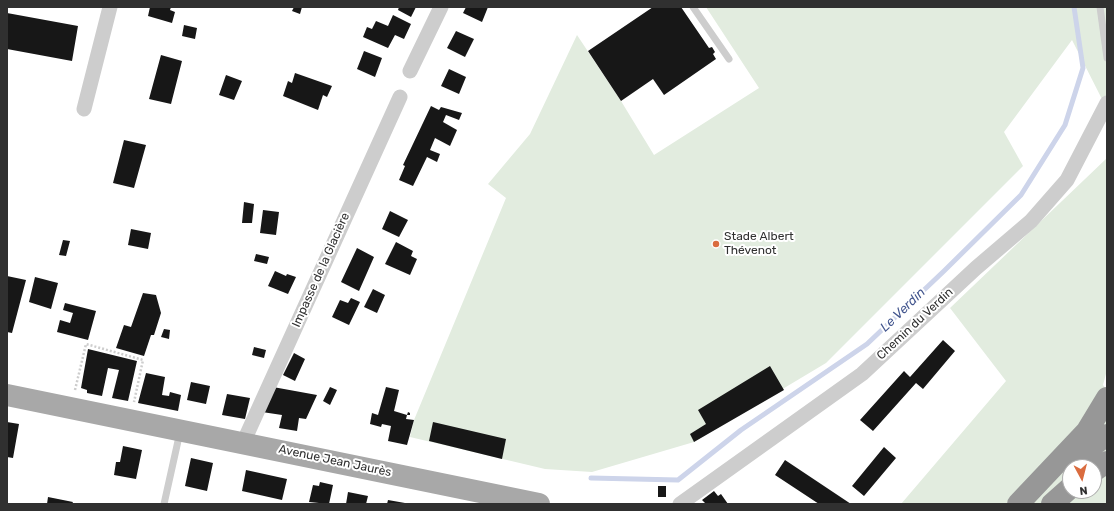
<!DOCTYPE html>
<meta charset="utf-8">
<style>
body{margin:0}
#map{position:relative;width:1114px;height:511px;overflow:hidden;background:#fff;font-family:Rubik,sans-serif}
canvas{display:block}
.frame{position:absolute;inset:0;border:8px solid #303030;pointer-events:none}
.north{position:absolute;left:1062px;top:459px;width:40px;height:40px;box-sizing:border-box;background:#fff;border:1px solid #acacac;border-radius:50%;rotate:173deg;font-size:11px;font-weight:700;line-height:16px;text-align:center;color:#303030}
.north::after{content:'';display:block;margin:auto;width:14px;height:18px;background:#da6c3f;clip-path:polygon(50% 0,100% 100%,50% 72%,0 100%)}
</style>
<div id="map">
<canvas width="1114" height="511"></canvas>
<div class="frame"></div>
<div class="north">N</div>
</div>
<script>
const ctx = document.querySelector('canvas').getContext('2d');
ctx.lineJoin = 'round';
function fill(path, color) { ctx.fillStyle = color; ctx.fill(path, 'evenodd'); }
function trace(path, color, width, dash) { ctx.strokeStyle = color; ctx.lineWidth = width; ctx.lineCap = dash ? 'butt' : 'round'; ctx.setLineDash(dash || []); ctx.stroke(path); }
function drawText(font, color, halo, rows, align = 'center') {
  ctx.font = font + ' Rubik,sans-serif'; ctx.lineWidth = 4; ctx.setLineDash([]); ctx.textBaseline = 'middle'; ctx.strokeStyle = halo; ctx.fillStyle = color; for (const [text, x, y, turn = 0] of rows) {
    ctx.save(); ctx.translate(x, y); ctx.rotate((+turn || 0) * Math.PI / 180); ctx.textAlign = isNaN(turn) ? turn : align; if (halo) ctx.strokeText(text, 0, 0); ctx.fillText(text, 0, 0); ctx.restore();
  }
}
const green = new Path2D(`
 M706 7H1107V109L1072 40 1004 132 1023 166 826 363 694 442 592 472 545 469 410 437 414 420 506 198 488 184 530 134 577 35 621 101 654 155 759 88Z
 M1107 158V370L1103 385 1107 390V504H901L1006 381 950 308ZM1070 467H1094V491H1070Z`);
const stream = new Path2D(`
 M591 478 678 480 741 430 867 344 944 271 1021 195 1065 125 1083 68 1074 7`);
const building = new Path2D(`
 M150 7H171L170 10 175 12 172 23 148 16Z
 M294 7H302L300 14 292 11Z
 M399 7H416L411 17 398 10Z
 M466 7H488L482 22 463 13Z
 M653 7H681L709 48 712 47 715 52 713 54 716 59 664 95 653 79 621 101 588 51Z
 M7 13 78 26 72 61 7 49Z
 M393 15 411 24 404 39 395 35 388 48 363 37 367 27 372 29 376 21 388 26Z
 M184 25 197 28 195 39 182 36Z
 M456 31 474 39 465 57 447 48Z
 M364 51 382 58 375 77 357 69Z
 M161 55 182 61 171 104 149 99Z
 M449 69 466 77 459 94 441 86Z
 M295 73 332 86 327 97 323 95 318 110 283 96 288 81 292 83Z
 M226 75 242 81 234 100 219 95Z
 M431 106 439 110 441 107 462 113 459 120 446 115 443 122 457 130 450 146 435 138 430 150 440 154 437 162 427 157 413 186 399 180 405 166 403 165Z
 M124 140 146 145 134 188 113 183Z
 M244 202 254 204 252 223H242Z
 M263 210 279 212 276 235 260 233Z
 M390 211 408 220 399 237 382 229Z
 M131 229 151 233 148 249 128 245Z
 M63 240 70 241 66 256 59 255Z
 M396 242 413 251 411 256 417 259 410 275 385 264Z
 M357 248 374 257 359 291 341 282Z
 M256 254 269 257 267 264 254 261Z
 M275 271 286 276 287 274 296 277 288 294 268 286Z
 M7 276 26 280 12 333 7 332Z
 M35 277 58 283 51 309 29 302Z
 M373 289 385 295 377 313 364 307Z
 M143 293 156 295 161 313 154 335H151L144 356 116 348 124 325 131 327Z
 M351 298 360 302 349 325 332 317 340 300 348 303Z
 M65 303 96 311 88 340 57 332 60 320 70 323 73 313 63 310Z
 M164 329 170 330 169 339 161 337Z
 M943 340 955 351 923 389 916 383 873 431 860 420 904 371 910 377Z
 M254 347 266 350 264 358 252 355Z
 M88 349 137 361 128 401 112 398 119 370 108 368 102 396 87 393V390L81 388Z
 M294 353 305 359 295 381 283 375Z
 M770 366 784 390 694 442 690 434 706 424 698 410Z
 M146 373 165 377 162 395 169 396 170 392 181 395 178 411 138 403Z
 M191 382 210 386 206 404 187 400Z
 M273 387 317 395 306 419 299 418 297 431 279 428 282 415 262 412Z
 M330 387 337 390 330 405 323 401Z
 M386 387 399 390 394 411 407 415 408 412 410 413V415H407L406 419 414 420 407 445 388 441 391 426 382 424 381 427 370 424 372 413 378 415Z
 M227 394 250 398 245 419 222 415Z
 M7 422 19 424 13 458 7 457Z
 M433 422 506 439 502 459 429 441Z
 M123 446 142 450 136 479 114 475 116 462H120Z
 M884 447 896 458 864 496 852 486Z
 M191 458 213 463 207 491 185 486Z
 M785 460 851 504H819L775 475Z
 M246 470 287 479 282 500 242 491Z
 M320 482 333 485 329 504 309 502 313 485 319 486Z
 M658 486H666V497H658Z
 M714 491 718 496 721 494 728 504H706L702 500Z
 M348 492 368 496 366 504H346Z
 M48 497 73 502 72 504H47Z
 M388 500 405 503 404 504H387Z`);
const path = new Path2D(`
 M75 390 86 344 143 360 134 402`);
const lane = new Path2D(`
 M693 7 729 59
 M1100 7 1107 58
 M164 504 180 432`);
const street = new Path2D(`
 M410 71 441 7
 M84 109 110 7
 M243 443 400 97
 M680 504 862 374 976 268 1031 221 1067 180 1107 103`);
const primary = new Path2D(`
 M7 395 539 504`);
const highway = new Path2D(`
 M1074 459 1107 435
 M1094 471 1107 462
 M1018 504 1087 431 1107 398
 M1052 504 1070 488`);
const markers = [
 [716,244,4,"#da6c3f"]
];
const poiNames = [
 ["Stade Albert",724,237],
 ["Thévenot",724,251]
];
const streetNames = [
 ["Impasse de la Glacière",321,270,-66],
 ["Chemin du Verdin",915,324,-43],
 ["Avenue Jean Jaurès",335,461,12]
];
const waterNames = [
 ["Le Verdin",903,310,-44]
];
fill(green, '#e2ecdf');
trace(stream, '#cdd4ea', 5);
fill(building, '#171717');
trace(path, '#cdcdcd', 2.5, [2, 2]);
trace(lane, '#cdcdcd', 7);
trace(street, '#cdcdcd', 15);
trace(primary, '#a8a8a8', 22);
trace(highway, '#979797', 22);
for (const [x, y, r, color] of markers) { const dot = new Path2D(); dot.arc(x, y, r, 0, 2 * Math.PI); ctx.fillStyle = color; ctx.fill(dot); trace(dot, '#fff', 1.5); }
drawText('12px', '#303030', '#fff', poiNames, 'left');
drawText('12px', '#303030', '#fff', streetNames);
drawText('italic 13px', '#43568e', '#fff', waterNames);
</script>
